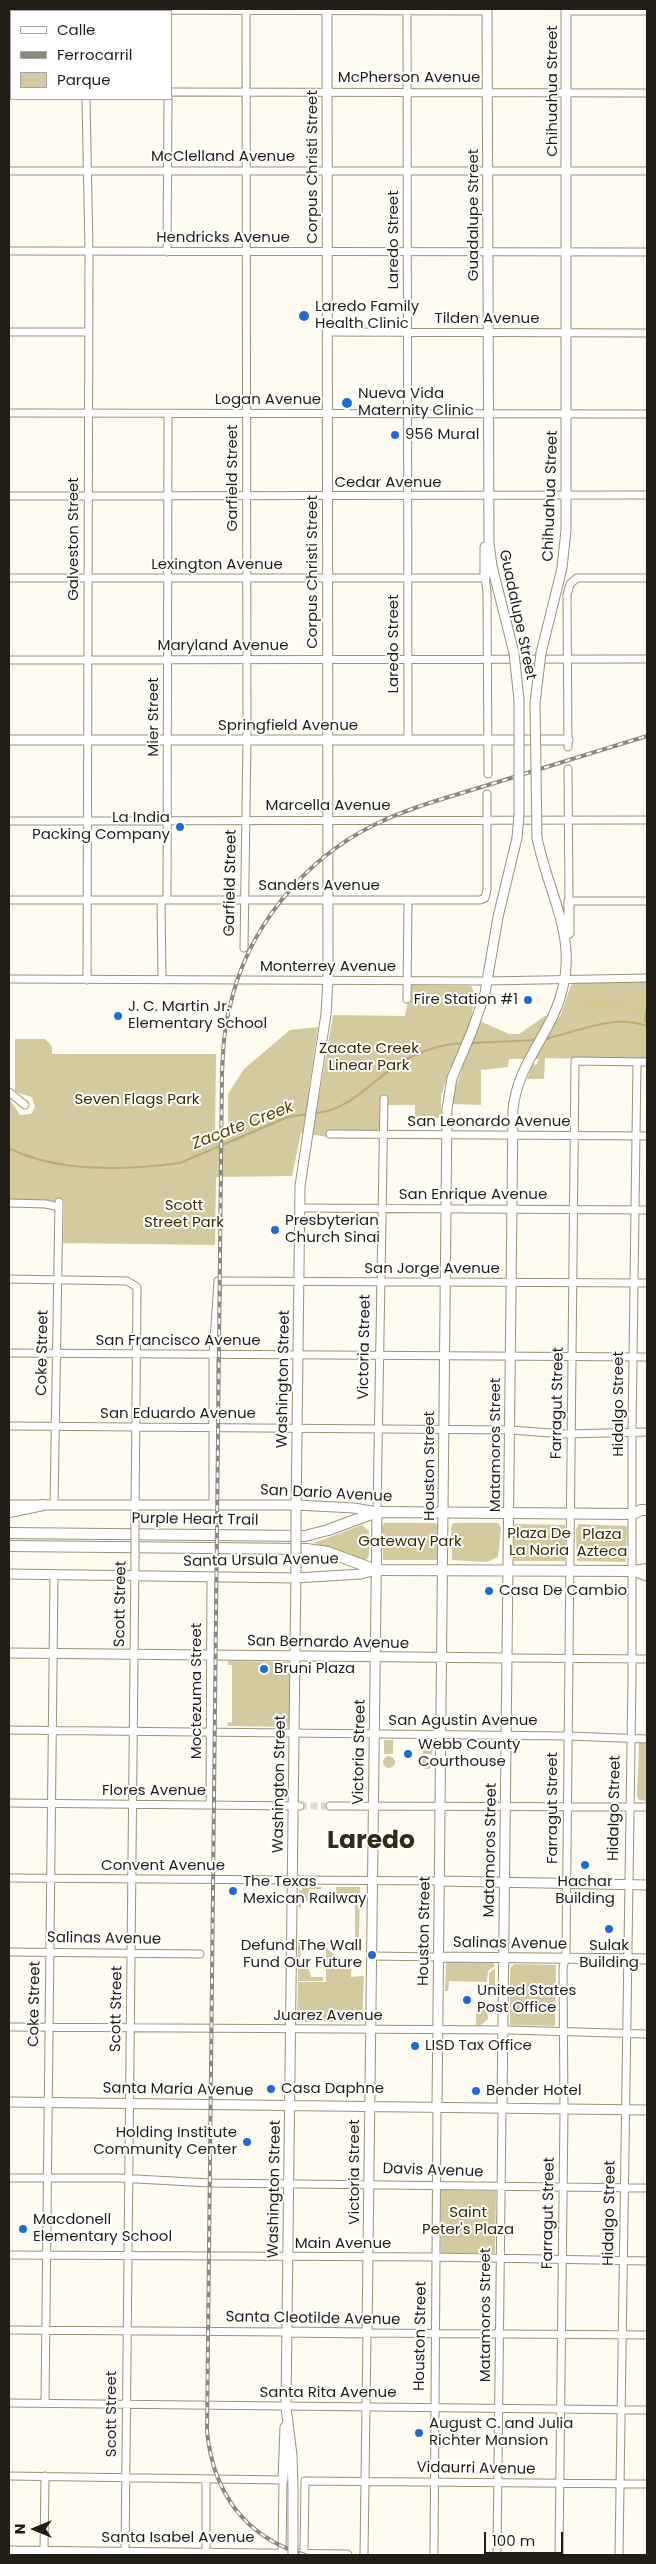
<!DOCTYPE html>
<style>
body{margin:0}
#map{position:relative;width:656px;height:2564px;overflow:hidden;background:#fefbf0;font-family:Poppins,sans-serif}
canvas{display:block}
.frame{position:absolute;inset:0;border:10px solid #211f15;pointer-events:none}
.legend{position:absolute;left:10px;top:10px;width:162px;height:90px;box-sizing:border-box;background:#fff;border:1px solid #a6a5a1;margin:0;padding:6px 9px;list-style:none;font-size:15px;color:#211f15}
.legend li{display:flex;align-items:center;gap:10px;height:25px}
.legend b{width:25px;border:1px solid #a6a5a1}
.north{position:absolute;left:10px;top:2504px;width:50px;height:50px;-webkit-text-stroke:4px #fff;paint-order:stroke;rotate:270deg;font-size:14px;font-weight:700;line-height:20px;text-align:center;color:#211f15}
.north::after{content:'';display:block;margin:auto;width:18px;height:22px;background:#211f15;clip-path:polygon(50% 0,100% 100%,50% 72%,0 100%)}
.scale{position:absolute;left:484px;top:2532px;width:79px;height:22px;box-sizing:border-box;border:2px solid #211f15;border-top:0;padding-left:6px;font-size:15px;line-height:18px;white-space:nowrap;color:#211f15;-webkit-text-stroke:4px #fff;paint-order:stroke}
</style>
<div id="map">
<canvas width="656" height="2564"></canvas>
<div class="frame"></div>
<ul class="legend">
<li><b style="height:6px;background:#fff"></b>Calle</li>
<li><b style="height:6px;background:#8b887e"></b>Ferrocarril</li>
<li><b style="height:14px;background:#d4c99f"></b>Parque</li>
</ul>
<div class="north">N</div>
<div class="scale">100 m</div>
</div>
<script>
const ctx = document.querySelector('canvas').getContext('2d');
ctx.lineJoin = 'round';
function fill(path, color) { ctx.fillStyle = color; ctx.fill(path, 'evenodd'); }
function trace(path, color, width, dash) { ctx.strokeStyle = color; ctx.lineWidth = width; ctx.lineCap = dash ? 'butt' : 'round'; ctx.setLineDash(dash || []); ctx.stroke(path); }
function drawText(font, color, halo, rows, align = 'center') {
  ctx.font = font + ' Poppins,sans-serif'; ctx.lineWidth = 4; ctx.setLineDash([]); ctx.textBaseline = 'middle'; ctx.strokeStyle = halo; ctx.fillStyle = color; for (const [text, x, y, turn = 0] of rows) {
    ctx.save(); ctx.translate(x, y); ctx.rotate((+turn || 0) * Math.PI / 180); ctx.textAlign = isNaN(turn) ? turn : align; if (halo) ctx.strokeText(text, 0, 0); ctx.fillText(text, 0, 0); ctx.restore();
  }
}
const green = new Path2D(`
 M574 982H647V1060L545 1058 544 1079H527L533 1064 536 1065 539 1059H509L508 1067 481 1070V1105L453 1104 455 1090 462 1069 450 1067 441 1096V1118L415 1119V1105H387V1098H380L379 1128 377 1131H329L328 1137 301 1133 292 1176 216 1177 215 1245 63 1243 64 1201 9 1200V1098L20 1115 31 1114 35 1107 32 1097 15 1092V1039H45L52 1046V1054H216L215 1140 223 1141 228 1136V1094L244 1069 290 1030 318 1027 308 1095 319 1097 333 1015 405 1016 411 985 471 986 475 994 471 1017 509 1034H519L545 1016 560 1017 571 985Z
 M384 1523H436L439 1527 437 1560H383L382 1527Z
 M453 1523H498L501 1528 498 1557 487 1562 452 1560 451 1527Z
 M515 1524 565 1525V1561H514L513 1528Z
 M579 1524 627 1526 626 1562 577 1561 576 1529Z
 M362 1525 369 1531V1556L366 1560 314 1543Z
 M228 1661 290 1662 289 1727 228 1726 227 1723 232 1722V1665H228Z
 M384 1740H393V1754H384Z
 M423 1740H432V1754H423Z
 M639 1743H647V1801L639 1800 637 1796Z
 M383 1762a6 6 0 1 1 12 0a6 6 0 1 1-12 0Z
 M421 1763a6 6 0 1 1 12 0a6 6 0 1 1-12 0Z
 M302 1887H321V1889H309V1901H301V1909L298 1906 299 1890H302Z
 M336 1887H360L359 1938H355V1902L353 1899H336Z
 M298 1943H301L300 1967H308L311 1977H323V1981H298Z
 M326 1948 335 1955V1962H352L351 1977 364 1976 362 2022H297L298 1982H326Z
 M446 1962 493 1963 495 1966 488 1971 487 1982 449 1981 448 1991H445Z
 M514 1964 556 1965 555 2026 510 2025V1969Z
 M495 1968V1989L492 1990 489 1987V1973Z
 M476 2006 487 2007 488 2019 481 2025H476Z
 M441 2190 496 2191 495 2253H441Z`);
const forest = new Path2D(`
 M596 999 632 1007 642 1003 643 1012C629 1010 587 1010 580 1002Z`);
const stream = new Path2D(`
 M646 1011 645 1021 647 1022
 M545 1039C581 1031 610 1014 647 1026
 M471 1043 536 1040
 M315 1113C353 1111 378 1072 411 1057 426 1049 446 1044 463 1043
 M9 1148C57 1173 127 1170 180 1163L288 1117 308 1114`);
const minorTunnel = new Path2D(`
 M300 1806H330`);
const minor = new Path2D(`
 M407 9 408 740
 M87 10 487 11
 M566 11H647
 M9 91H11
 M171 92 647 93
 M86 99 89 251 87 980
 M9 171H647
 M9 251 647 252
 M167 252 168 99
 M9 332H88
 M327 332 647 333
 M9 413 647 414
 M9 496 647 495
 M9 578H485L487 591 488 774
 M9 660 647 659
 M568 747 567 595 570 584 577 578H647
 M568 769 569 901H647
 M9 821 647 820
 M9 900H480L485 898 487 890V794
 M161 900 162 980
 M167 900 168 414
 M244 948 247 740 246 9
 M9 979 487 981 647 978
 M407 999 408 900
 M9 1092 25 1105
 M330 1134 647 1136
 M9 1203 46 1204 59 1207
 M299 1208 647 1210
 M9 1279 127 1281 137 1287 135 1517
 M9 1353 647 1357
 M9 1426 510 1430 565 1434 647 1432
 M54 1505 59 1202
 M213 1505V1355L218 1281 647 1283
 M377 1512 384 1099
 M508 1658 647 1659
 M9 1730 568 1736 647 1739
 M9 1803 300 1806
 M210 1805 211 1577
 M330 1806 647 1807
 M9 1878 440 1881
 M9 1952 200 1954
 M371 1956 439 1957
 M9 2027 509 2030 647 2034
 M9 2178H118L210 2183 647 2188
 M9 2255 436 2257 647 2261
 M9 2330 287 2332
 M9 2403 647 2410
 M45 2403 54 1575
 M9 2476 283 2480 282 2553
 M44 2551 45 2476
 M206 2552V2479
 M304 2553 305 2481 647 2484
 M125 2555 135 1559
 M364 2555 367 2333 647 2335
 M434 2555 437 2107
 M497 2555 502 2108
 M559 2555 564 2110 563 1969 566 1953 575 1061 647 1062
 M619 2555 632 1678V1432L637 1062`);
const major = new Path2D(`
 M487 9 489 543 492 566 514 653
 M485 547V578
 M541 653 562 568 566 530V9
 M9 740H568
 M569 933V901
 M9 1505H296L354 1508 377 1512 367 2333 287 2332
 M296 1517 300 1186 326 1014 328 980 327 9
 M633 1571 647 1576
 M9 1574 296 1578 361 1574 376 1570
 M9 1653 508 1658
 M440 1881 647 1885
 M439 1957 647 1959
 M9 2102 647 2110
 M437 2107 447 1109 452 1078 472 1031 485 993 498 917 517 838
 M502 2108 513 1110C516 1074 538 1047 553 1016 585 947 551 904 537 838
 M283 2480 285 2427
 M293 2489 292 2455 286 2407 296 1568
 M9 2551 347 2555`);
const highway = new Path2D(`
 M9 1512 43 1505
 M9 1533 305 1536 328 1530 377 1512 633 1514 641 1510H647
 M9 1546 307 1549 328 1552 376 1570 633 1571 647 1569`);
const rail = new Path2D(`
 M305 2555C245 2537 213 2493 207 2431L222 1073C223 1051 224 1028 230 1006 247 929 303 860 374 825 410 807 450 797 488 785 541 769 594 752 647 736`);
const minorBridge = new Path2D(`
 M135 1559V1517`);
const majorBridge = new Path2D(`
 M514 653 519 700V814L517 838
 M537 838 535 703 541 653
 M296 1568V1517
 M293 2489V2555`);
const markers = [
 [304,316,6,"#1e6bd5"],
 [347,403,6,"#1e6bd5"],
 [395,435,5,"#1e6bd5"],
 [180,827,5,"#1e6bd5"],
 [528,1000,5,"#1e6bd5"],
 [118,1016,5,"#1e6bd5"],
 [275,1230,5,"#1e6bd5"],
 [489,1591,5,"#1e6bd5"],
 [264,1669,5,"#1e6bd5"],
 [408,1754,5,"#1e6bd5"],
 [585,1865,5,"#1e6bd5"],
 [233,1891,5,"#1e6bd5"],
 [609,1929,5,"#1e6bd5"],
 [372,1955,5,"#1e6bd5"],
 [467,2000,5,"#1e6bd5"],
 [415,2046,5,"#1e6bd5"],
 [271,2089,5,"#1e6bd5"],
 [476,2091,5,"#1e6bd5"],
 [247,2142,5,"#1e6bd5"],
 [23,2229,5,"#1e6bd5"],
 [419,2433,5,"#1e6bd5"]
];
const streetNames = [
 ["McPherson Avenue",409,78],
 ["Chihuahua Street",553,91,-90],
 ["McClelland Avenue",223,157],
 ["Corpus Christi Street",313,167,-90],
 ["Guadalupe Street",474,215,-90],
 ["Hendricks Avenue",223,238],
 ["Laredo Street",394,240,-90],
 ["Tilden Avenue",487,319],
 ["Logan Avenue",268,400],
 ["Garfield Street",233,478,-90],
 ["Cedar Avenue",388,483],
 ["Chihuahua Street",551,496,-88],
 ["Galveston Street",74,539,-90],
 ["Lexington Avenue",217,565],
 ["Corpus Christi Street",313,572,-90],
 ["Guadalupe Street",517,615,78],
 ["Laredo Street",394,644,-90],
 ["Maryland Avenue",223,646],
 ["Mier Street",154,717,-90],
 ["Springfield Avenue",288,726],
 ["Marcella Avenue",328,806],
 ["Garfield Street",231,883,-89],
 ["Sanders Avenue",319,886],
 ["Monterrey Avenue",328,967],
 ["San Leonardo Avenue",489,1122],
 ["San Enrique Avenue",473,1195],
 ["San Jorge Avenue",432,1269],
 ["San Francisco Avenue",178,1341],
 ["Victoria Street",365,1347,-89],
 ["Coke Street",43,1353,-89],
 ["Washington Street",284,1379,-89],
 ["Farragut Street",558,1403,-89],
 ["Hidalgo Street",619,1404,-90],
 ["San Eduardo Avenue",178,1414],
 ["Matamoros Street",496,1445,-90],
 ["Houston Street",430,1466,-90],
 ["San Dario Avenue",326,1494,3],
 ["Purple Heart Trail",195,1520,1],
 ["Santa Ursula Avenue",261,1561,-1],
 ["Scott Street",121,1604,-89],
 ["San Bernardo Avenue",328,1643,1],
 ["Moctezuma Street",197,1691,-90],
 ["San Agustin Avenue",463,1721],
 ["Victoria Street",360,1752,-89],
 ["Washington Street",280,1784,-89],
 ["Flores Avenue",154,1791],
 ["Farragut Street",553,1808,-90],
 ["Hidalgo Street",615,1808,-89],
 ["Matamoros Street",491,1850,-89],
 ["Convent Avenue",163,1866],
 ["Houston Street",425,1931,-89],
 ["Salinas Avenue",104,1939,1],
 ["Salinas Avenue",510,1944,1],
 ["Coke Street",35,2004,-89],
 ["Scott Street",117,2009,-89],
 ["Juarez Avenue",328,2016],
 ["Santa Maria Avenue",178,2090,1],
 ["Davis Avenue",433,2171,2],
 ["Victoria Street",355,2172,-90],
 ["Washington Street",275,2189,-89],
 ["Farragut Street",549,2213,-89],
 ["Hidalgo Street",610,2213,-89],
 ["Main Avenue",343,2244],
 ["Matamoros Street",486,2315,-90],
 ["Santa Cleotilde Avenue",313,2319,1],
 ["Houston Street",421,2336,-89],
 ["Santa Rita Avenue",328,2393],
 ["Scott Street",112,2414,-90],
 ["Vidaurri Avenue",476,2469,1],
 ["Santa Isabel Avenue",178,2538]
];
const poiNames = [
 ["Laredo Family",315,307],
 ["Health Clinic",315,324],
 ["Nueva Vida",358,394],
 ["Maternity Clinic",358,411],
 ["956 Mural",405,435],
 ["La India",170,818,"right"],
 ["Packing Company",170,835,"right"],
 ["Fire Station #1",518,1000,"right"],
 ["J. C. Martin Jr.",128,1007],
 ["Elementary School",128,1024],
 ["Presbyterian",285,1221],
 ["Church Sinai",285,1238],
 ["Casa De Cambio",499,1591],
 ["Bruni Plaza",274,1669],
 ["Webb County",418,1745],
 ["Courthouse",418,1762],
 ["The Texas",243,1882],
 ["Mexican Railway",243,1899],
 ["Hachar",585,1882,"center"],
 ["Building",585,1899,"center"],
 ["Defund The Wall",362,1946,"right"],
 ["Fund Our Future",362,1963,"right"],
 ["Sulak",609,1946,"center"],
 ["Building",609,1963,"center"],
 ["United States",477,1991],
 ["Post Office",477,2008],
 ["LISD Tax Office",425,2046],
 ["Casa Daphne",281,2089],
 ["Bender Hotel",486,2091],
 ["Holding Institute",237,2133,"right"],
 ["Community Center",237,2150,"right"],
 ["Macdonell",33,2220],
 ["Elementary School",33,2237],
 ["August C. and Julia",429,2424],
 ["Richter Mansion",429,2441]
];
const parkNames = [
 ["Zacate Creek",369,1049],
 ["Linear Park",369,1066],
 ["Seven Flags Park",137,1100],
 ["Scott",184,1206],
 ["Street Park",184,1223],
 ["Plaza De",539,1534],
 ["La Noria",539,1551],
 ["Plaza",602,1535],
 ["Azteca",602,1552],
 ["Gateway Park",410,1542],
 ["Saint",468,2213],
 ["Peter's Plaza",468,2230]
];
const waterNames = [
 ["Zacate Creek",243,1126,-21]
];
const townNames = [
 ["Laredo",371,1842]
];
fill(green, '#d4c99f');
fill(forest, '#d6c893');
trace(stream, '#b9ac78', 2);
trace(minorTunnel, '#dddacf', 7, [7, 3.5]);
trace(minor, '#9a9379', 9);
trace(major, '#9a9379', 11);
trace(highway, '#9a9379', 12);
trace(minor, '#fff', 7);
trace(major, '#fff', 9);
trace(highway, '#fff', 10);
trace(rail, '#8b887e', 4);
trace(rail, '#fff', 2, [5.5]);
trace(minorBridge, '#9a9379', 9, []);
trace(majorBridge, '#9a9379', 11, []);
trace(minorBridge, '#fff', 7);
trace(majorBridge, '#fff', 9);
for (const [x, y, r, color] of markers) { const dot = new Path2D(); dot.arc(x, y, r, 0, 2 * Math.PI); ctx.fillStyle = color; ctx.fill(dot); trace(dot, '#fff', 2); }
drawText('15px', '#211f15', '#fff', streetNames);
drawText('15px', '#211f15', '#fff', poiNames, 'left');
drawText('15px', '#362c00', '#fff', parkNames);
drawText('italic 16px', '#554602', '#fff', waterNames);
drawText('bold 25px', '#322c15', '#fff', townNames);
</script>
